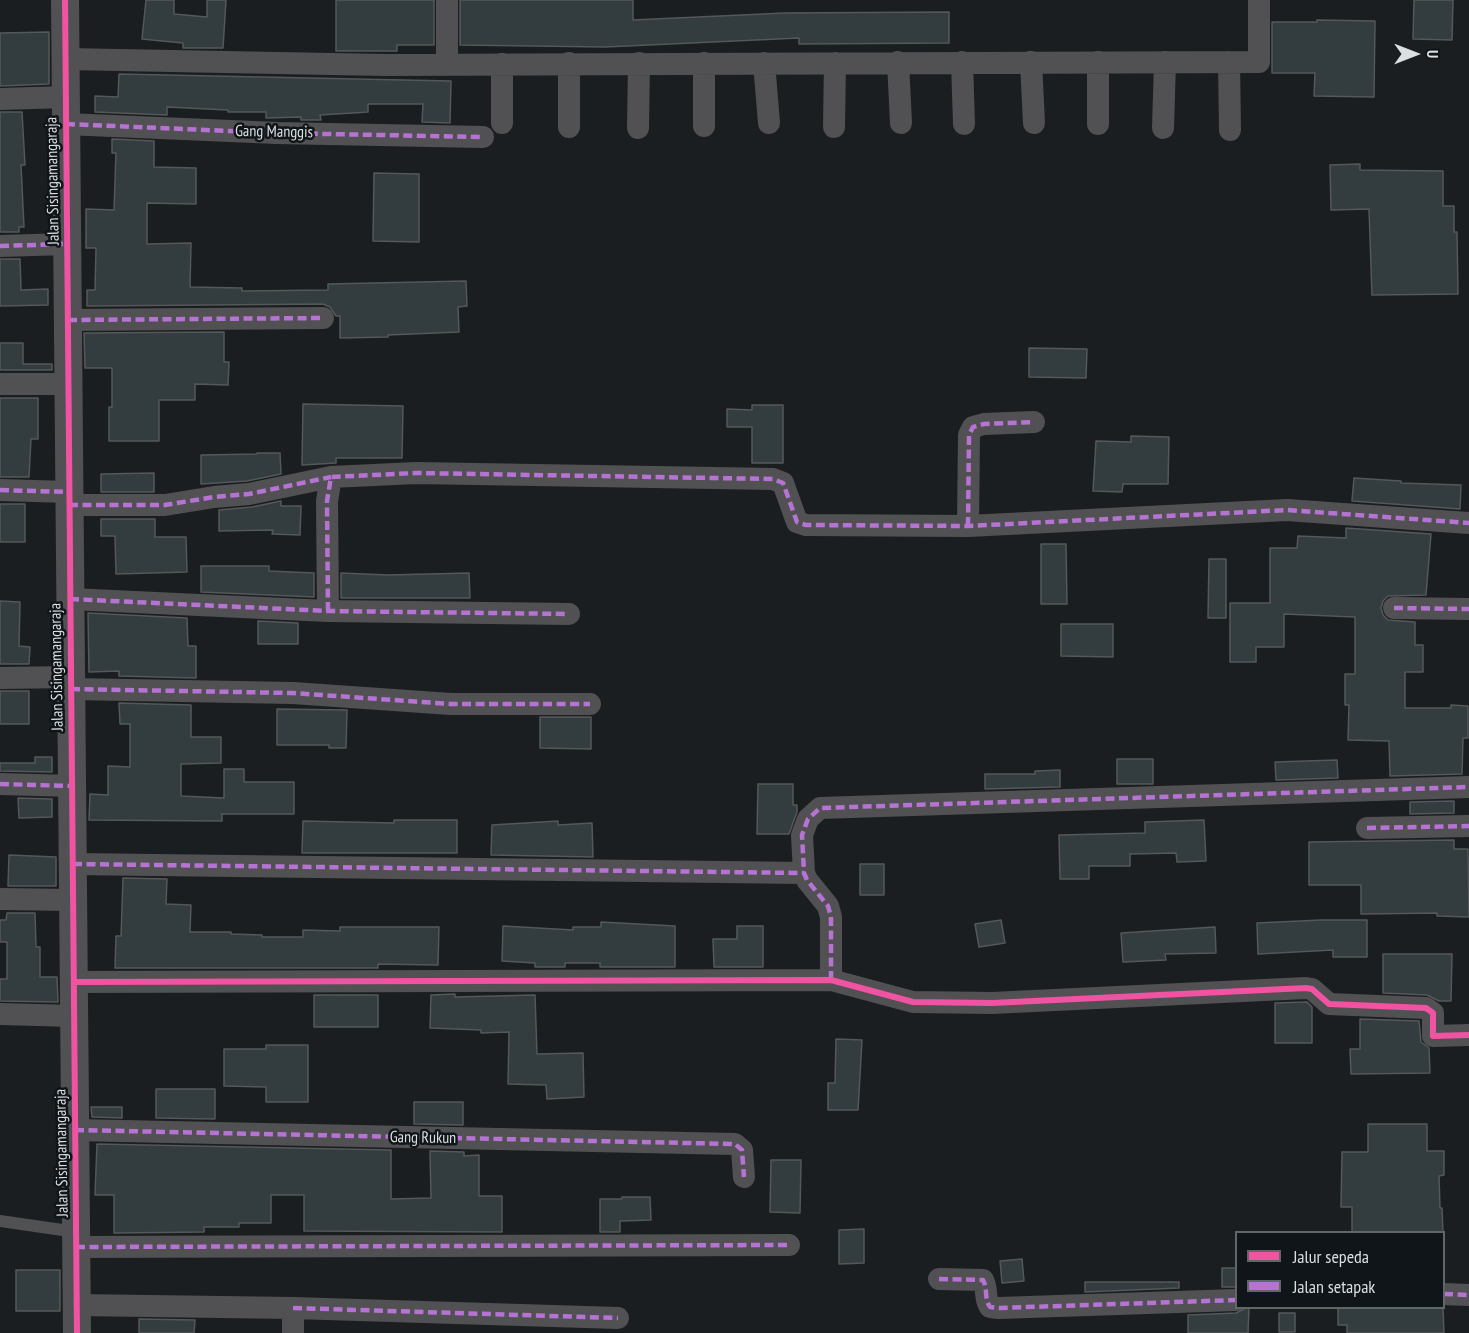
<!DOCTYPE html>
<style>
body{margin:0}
#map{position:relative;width:1469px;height:1333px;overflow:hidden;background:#1b1e20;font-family:"PT Sans Narrow",sans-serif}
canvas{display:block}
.legend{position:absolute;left:1235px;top:1231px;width:210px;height:78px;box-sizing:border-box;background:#0f1519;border:2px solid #616669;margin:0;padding:8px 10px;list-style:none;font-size:18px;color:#dbdfe2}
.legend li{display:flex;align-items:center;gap:12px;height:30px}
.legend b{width:30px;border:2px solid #616669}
.north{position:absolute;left:1385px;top:24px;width:60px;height:60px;-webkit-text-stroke:4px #0f1519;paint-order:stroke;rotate:90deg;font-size:16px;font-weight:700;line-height:24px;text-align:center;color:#dbdfe2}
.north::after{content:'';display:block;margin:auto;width:21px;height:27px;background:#dbdfe2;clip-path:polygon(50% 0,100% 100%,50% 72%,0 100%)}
</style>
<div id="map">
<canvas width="1469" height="1333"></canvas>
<ul class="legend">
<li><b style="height:8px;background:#f153a3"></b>Jalur sepeda</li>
<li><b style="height:8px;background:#b673d3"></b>Jalan setapak</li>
</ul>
<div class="north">U</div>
</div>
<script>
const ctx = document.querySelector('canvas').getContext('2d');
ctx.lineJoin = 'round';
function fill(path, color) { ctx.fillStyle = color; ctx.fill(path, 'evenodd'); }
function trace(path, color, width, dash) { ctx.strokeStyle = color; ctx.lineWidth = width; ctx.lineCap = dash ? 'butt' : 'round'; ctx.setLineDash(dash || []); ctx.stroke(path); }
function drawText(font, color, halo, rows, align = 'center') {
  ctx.font = font + ' "PT Sans Narrow",sans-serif'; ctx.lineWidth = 5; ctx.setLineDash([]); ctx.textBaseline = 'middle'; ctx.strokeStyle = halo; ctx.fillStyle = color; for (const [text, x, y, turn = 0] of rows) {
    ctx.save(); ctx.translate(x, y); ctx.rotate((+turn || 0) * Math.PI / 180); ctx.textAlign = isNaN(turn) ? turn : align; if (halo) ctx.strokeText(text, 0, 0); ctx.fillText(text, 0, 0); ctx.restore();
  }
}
const building = new Path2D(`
 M146 0H174V14L207 17V0H226L223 48H183V43L142 39Z
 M336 0H434V45H397V51H336Z
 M460 0H633V20L785 13 949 12V43L799 44V38L605 47 460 45Z
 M1414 0H1453L1452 40 1413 39Z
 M1317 20 1375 21 1374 97 1314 96 1315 73H1272V22H1317Z
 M49 32V84L0 86V33Z
 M119 74 451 81 450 123 422 122 423 104H368V112L320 115 321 120H301V117L266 118V112H228V110L167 107V115L95 112V96L118 97Z
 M0 112H22L25 165H21L24 227H19V232H0Z
 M112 139 154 141V167L196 168V204L147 203V244L191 243 190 287 242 288V291L328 290V284L466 281 467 306 458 307 459 332 388 335V337L340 338V316H336L330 307 323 304 87 306V290H95L96 248H86V209L114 210 116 153H112Z
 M1360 164V170L1443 171V206H1454V232H1457L1458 294 1372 295 1369 209 1331 210 1330 165Z
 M374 173 419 174V242L373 241Z
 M0 259H20L21 290 48 289V305L0 306Z
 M224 332V362H229L228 385 195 384V400H159V441H109V407H112V368H85L84 333Z
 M0 343H23V364H52V370H0Z
 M1029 348 1087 349 1086 378 1029 377Z
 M0 398H38V439H31L29 477H0Z
 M303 404 403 406 402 458H336V463L302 465Z
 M752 405H783V463H752V427H727V409L752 410Z
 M1131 436 1169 437 1168 484H1123L1122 492 1093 491 1096 441 1131 442Z
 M257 453H280L281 474 247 481 201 484V455L257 454Z
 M154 473V492H101V474Z
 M1354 478 1401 481V483L1461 485 1460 509 1352 501Z
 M281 501V506H301L300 535 272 534 273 530 219 531V510L252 507Z
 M0 504H25V542H0Z
 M101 519H155V537H186L187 572 116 574 115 536H101Z
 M1346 528 1431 534 1426 595 1388 596 1383 601 1381 608 1383 615 1388 620 1415 622V645H1423V672H1405V708H1451V705L1468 706V738H1463L1462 774 1390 776 1389 741 1348 740 1349 705H1345V674H1355V617L1284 614V647H1256V662H1230V603H1270V548H1297L1298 536 1346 538Z
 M1041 544H1066L1067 604H1041Z
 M1209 559H1226V618H1208Z
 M201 566H269V571L314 573V597L201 592Z
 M341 573 388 575 469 573 470 598H341Z
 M0 601 20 602 19 646 30 647 29 664H0Z
 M88 613 187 618 188 646H196V678L119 676V671L89 672Z
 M258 621 298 623V644H258Z
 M1061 624H1113V657L1061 656Z
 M0 691H29V724H0Z
 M119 703 191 705V737H221V763L181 764V796L224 798V769H244V782H294V814H222V821L89 820 90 794 108 795V766L130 767V724H120Z
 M277 709 347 710 346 748H329V745H277Z
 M540 717H591V749L540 748Z
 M35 757H52V772L0 771V763H35Z
 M1117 759H1153V784H1117Z
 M1337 760 1338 778 1276 780 1275 762Z
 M1060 770V787L985 789V774H1035V771Z
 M758 784H793V805H797V812L789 834H757Z
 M18 798 52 799V817L19 818Z
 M1454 801V813L1410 814V802Z
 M394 820H457V853H302L303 821 394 823Z
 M1204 820 1206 861 1177 862 1176 853 1130 854V866H1089V879H1060L1059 835 1145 833V822Z
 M558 821V825L592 823 593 857 491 855 492 825Z
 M1454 840V849H1468L1469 917 1437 916V913L1361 914V885H1309V842Z
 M9 855 56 857V886H8Z
 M860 864H884V895H860Z
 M123 878 167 879 166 904 191 905 190 932H231V934L262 935V937H303V930L340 931V927H439L438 965 378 964V968H115L116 936H121Z
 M7 913H35L36 947H40V977H57L58 1002 0 1001V979H7V942H0V920H6Z
 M1001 920 1005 943 979 947 975 924Z
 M1321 920H1367V957H1333V950L1258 954 1257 923Z
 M601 922 675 926V967H600V963H565V967H535V963L502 961 503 926 573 930V927H601Z
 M737 926H763V967H714L713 939H737Z
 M1215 927 1216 953 1165 954 1166 960 1123 962 1121 933Z
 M1383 954H1452L1451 1001H1439L1427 995 1383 993Z
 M455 994V997L535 995 537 1054 583 1053 584 1097 547 1099 546 1085 508 1084 509 1032 481 1033V1030L430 1028 431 995Z
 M314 995H378V1027H314Z
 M1307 1002 1312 1007V1043H1275V1003Z
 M1360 1019 1419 1021 1421 1042 1429 1048 1430 1073 1351 1074 1350 1049H1360Z
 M836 1039 862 1040 858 1110H828V1083H835Z
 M266 1045H308V1102H266V1087L224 1086V1049H266Z
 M156 1089H215V1119L156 1118Z
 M414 1102H463V1125L414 1124Z
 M91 1107H122V1118L92 1117Z
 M1368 1124H1427V1151H1444V1175L1439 1176 1440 1208H1442L1443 1233H1352V1207H1341L1342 1152H1368Z
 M97 1144 391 1150V1199L431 1198 430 1151 464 1152V1156L479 1155V1196H502V1232L304 1231V1195H271V1223H239V1227H204V1232L114 1233V1195H95Z
 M771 1160H801L800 1213 770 1212Z
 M622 1197H650L651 1220 620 1221V1232H600V1199H622Z
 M864 1229V1263L839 1264V1230Z
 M1022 1259 1024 1281 1002 1283 1000 1261Z
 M1222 1268H1236V1287H1222Z
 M16 1270H60V1311H16Z
 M1085 1282H1179V1288L1085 1292Z
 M1246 1308H1249L1248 1333H1188V1315L1236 1313Z
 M1338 1308H1443L1444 1333H1347V1325H1338Z
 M1279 1313H1295V1332H1279Z
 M139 1319 195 1320 194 1333H139Z`);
const service = new Path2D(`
 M0 1221 76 1232`);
const minor = new Path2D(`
 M447 0V64
 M65 59 385 65 1259 62V0
 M898 62 901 123
 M962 62 964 124
 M1031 62 1034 123
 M1229 62 1230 130
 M569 63V127
 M764 63 769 123
 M0 99 66 97
 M502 123V64
 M66 124 277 133 483 137
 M1098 124V62
 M704 126V63
 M834 127 835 63
 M638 128 639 63
 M1163 128 1165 62
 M0 246 67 244
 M68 320 323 318
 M0 384H68
 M0 490 69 492
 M69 505H165L214 497 249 494 331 477
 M968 526 969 435 973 427 984 424 1034 422
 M70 599 328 611 569 614
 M1394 608 1469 609
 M328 611 327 501 331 477 416 473 773 479 783 483 797 522 806 525 968 526 1287 510 1469 523
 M0 678 71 677
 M71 689 293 693 451 704H590
 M0 784 72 786
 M1367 828 1469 826
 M73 864 804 873
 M0 899 73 900
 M831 980V917L828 906 807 880 804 873 802 835 808 819 820 808 1469 787
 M74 982 831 980 913 1002 992 1003 1306 988 1312 989 1329 1004 1426 1008 1433 1013V1036L1469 1035
 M0 1014 74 1016
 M75 1130 735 1144 742 1150 744 1177
 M76 1247 789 1245
 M939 1279 983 1280C988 1289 984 1299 990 1307L999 1308 1236 1300
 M1444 1294 1469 1295
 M77 1305 293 1308 618 1318
 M293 1333V1308`);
const tertiary = new Path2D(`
 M65 0 77 1333`);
const quiet = new Path2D(`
 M66 124 277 133 483 137
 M0 246 67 244
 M68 320 323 318
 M0 490 69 492
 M69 505H165L214 497 249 494 331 477
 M968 526 969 435 973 427 984 424 1034 422
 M70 599 328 611 569 614
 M1394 608 1469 609
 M328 611 327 501 331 477 416 473 773 479 783 483 797 522 806 525 968 526 1287 510 1469 523
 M71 689 293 693 451 704H590
 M0 784 72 786
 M1367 828 1469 826
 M73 864 804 873
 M831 980V917L828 906 807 880 804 873 802 835 808 819 820 808 1469 787
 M75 1130 735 1144 742 1150 744 1177
 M76 1247 789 1245
 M939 1279 983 1280C988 1289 984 1299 990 1307L999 1308 1236 1300
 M1444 1294 1469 1295
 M293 1308 618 1318`);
const cycleway = new Path2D(`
 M65 0 77 1333
 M74 982 831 980 913 1002 992 1003 1306 988 1312 989 1329 1004 1426 1008 1433 1013V1036L1469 1035`);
const streetNames = [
 ["Gang Manggis",274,132,1],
 ["Jalan Sisingamangaraja",53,181,-91],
 ["Jalan Sisingamangaraja",57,667,-91],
 ["Gang Rukun",423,1138,1],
 ["Jalan Sisingamangaraja",62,1153,-91]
];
fill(building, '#333c3e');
trace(building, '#55585a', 1.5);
trace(service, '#515153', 12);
trace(minor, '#515153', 22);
trace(tertiary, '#515153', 28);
trace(quiet, '#b673d3', 4.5, [9, 4.5]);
trace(cycleway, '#f153a3', 6);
drawText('16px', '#dbdfe2', '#0f1519', streetNames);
</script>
